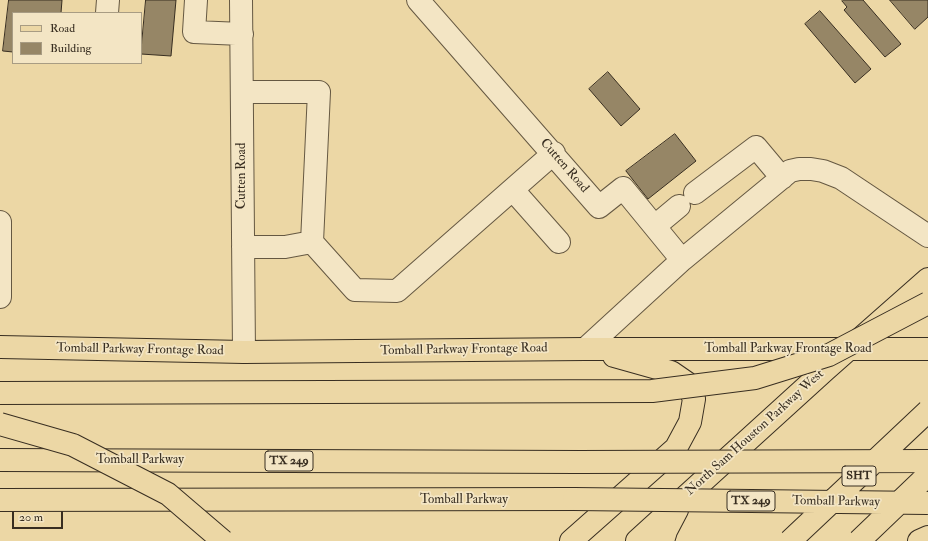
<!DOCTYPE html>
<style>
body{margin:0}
#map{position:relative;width:928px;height:541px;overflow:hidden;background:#ecd7a5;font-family:"IM FELL Double Pica",serif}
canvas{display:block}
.legend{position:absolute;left:12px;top:12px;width:130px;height:52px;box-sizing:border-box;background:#f3e5c4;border:1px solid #a89c83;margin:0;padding:5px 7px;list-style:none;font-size:12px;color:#382e21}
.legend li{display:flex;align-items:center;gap:8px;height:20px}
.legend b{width:20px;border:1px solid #a89c83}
.scale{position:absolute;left:12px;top:511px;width:51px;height:18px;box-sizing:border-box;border:2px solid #382e21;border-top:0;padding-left:5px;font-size:12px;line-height:14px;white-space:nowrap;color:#382e21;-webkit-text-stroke:3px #f3e5c4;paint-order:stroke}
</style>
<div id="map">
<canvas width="928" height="541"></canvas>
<ul class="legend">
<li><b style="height:5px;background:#ecd7a5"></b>Road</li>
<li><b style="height:11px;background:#968666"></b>Building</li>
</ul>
<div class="scale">20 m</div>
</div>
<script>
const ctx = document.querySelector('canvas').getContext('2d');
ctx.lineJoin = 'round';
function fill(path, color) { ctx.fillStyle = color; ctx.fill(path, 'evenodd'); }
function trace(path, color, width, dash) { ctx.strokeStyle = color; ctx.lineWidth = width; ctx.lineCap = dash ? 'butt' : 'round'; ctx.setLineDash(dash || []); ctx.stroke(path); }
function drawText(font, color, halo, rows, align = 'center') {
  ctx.font = font + ' "IM FELL Double Pica",serif'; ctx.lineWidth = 3.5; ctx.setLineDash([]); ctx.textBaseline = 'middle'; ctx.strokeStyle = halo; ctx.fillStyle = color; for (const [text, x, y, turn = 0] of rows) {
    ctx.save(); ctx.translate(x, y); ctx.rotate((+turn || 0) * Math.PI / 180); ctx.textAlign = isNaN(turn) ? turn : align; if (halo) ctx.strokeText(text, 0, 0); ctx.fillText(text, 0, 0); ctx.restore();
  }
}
const building = new Path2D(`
 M9 0H62L61 13H13V52L3 51Z
 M146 0H176L171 56 141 54Z
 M843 0H863L901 44 885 57 844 10 847 7 842 1Z
 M890 0H928V17L915 29Z
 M820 11 871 69 855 83 805 24Z
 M608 72 640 109 621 126 589 89Z
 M675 134 696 161 648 199 626 171Z`);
const minor = new Path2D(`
 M196 0 194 32 242 34
 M241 0 244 352
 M418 0 599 207 623 188 682 260
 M107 13 108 0
 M242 92H319L312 242 355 290 397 291 554 153
 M513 190 559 242
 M695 193 756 147 782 178
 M0 222V297
 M655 226 679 206
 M243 247H285L312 242
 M585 349 682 260 790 171 799 169H811L823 171 841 178 928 236`);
const major = new Path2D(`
 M0 347 244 352 585 349H928
 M571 541 676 448 690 422 694 399 687 383 671 372 614 356
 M637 541 825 370 928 279
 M663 541 666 531 677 510`);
const highway = new Path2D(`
 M0 460 578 462
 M0 500 574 499
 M919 541 928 537`);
const highwayBridge = new Path2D(`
 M0 393 652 391 755 378 829 355 928 303
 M0 424 73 445 168 494 223 541
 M578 462 928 461
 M574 499 928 503
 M790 541 928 411
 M859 541 928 475`);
const shields = [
 [289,461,48],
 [859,476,34],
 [751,501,48]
];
const shieldNames = [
 ["TX 249",289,461],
 ["SHT",859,476],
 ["TX 249",751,501]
];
const streetNames = [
 ["Cutten Road",564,166,49],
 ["Cutten Road",242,176,-90],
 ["Tomball Parkway Frontage Road",788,349],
 ["Tomball Parkway Frontage Road",140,350,1],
 ["Tomball Parkway Frontage Road",464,350,-1],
 ["North Sam Houston Parkway West",755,433,-42],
 ["Tomball Parkway",140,460],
 ["Tomball Parkway",464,500],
 ["Tomball Parkway",836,502,1]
];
fill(building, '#968666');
trace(building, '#382e21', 1);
trace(minor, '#655842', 24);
trace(major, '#382e21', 24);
trace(highway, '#382e21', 24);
trace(minor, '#f3e5c4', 22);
trace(major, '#ecd7a5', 22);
trace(highway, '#ecd7a5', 22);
trace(highwayBridge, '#382e21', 24, []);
trace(highwayBridge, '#ecd7a5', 22);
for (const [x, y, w] of shields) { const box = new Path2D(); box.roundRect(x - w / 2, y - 10, w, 20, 3); ctx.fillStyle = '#f3e5c4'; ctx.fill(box); trace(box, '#382e21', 1); }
drawText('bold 12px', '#382e21', null, shieldNames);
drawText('13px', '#382e21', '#f3e5c4', streetNames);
</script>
